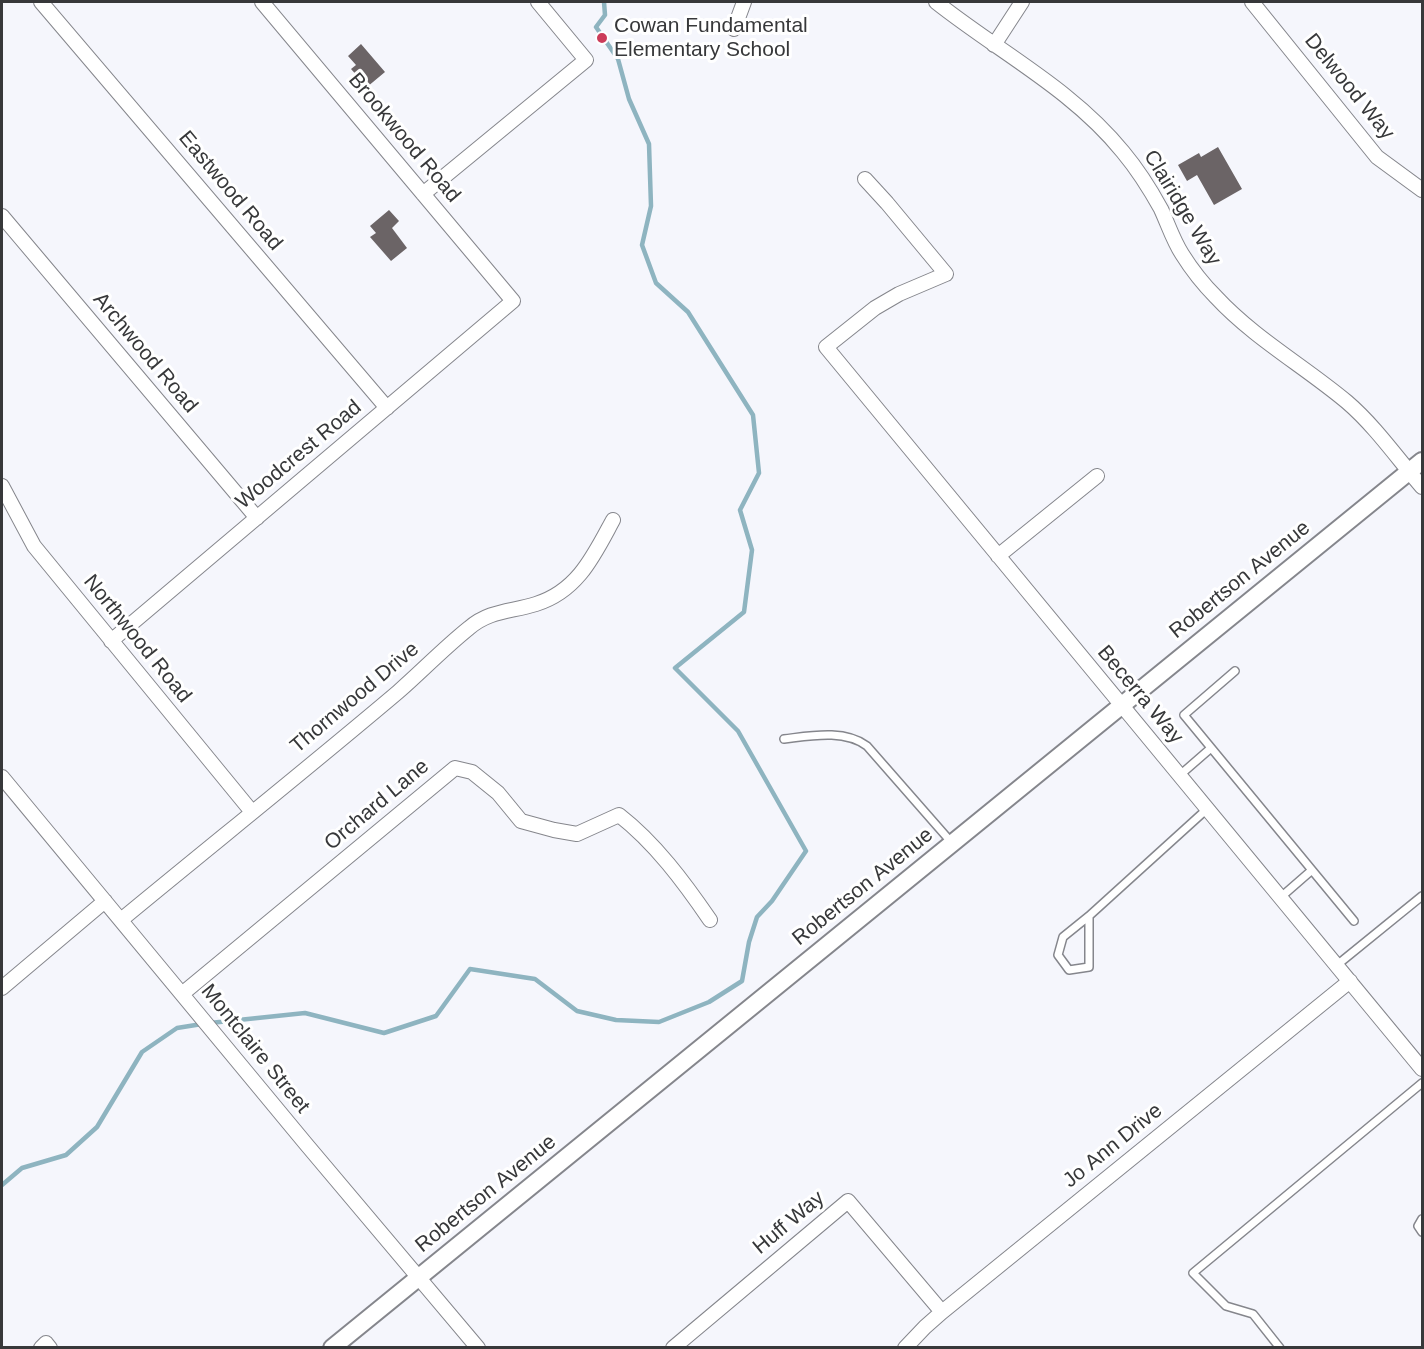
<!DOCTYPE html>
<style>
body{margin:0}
#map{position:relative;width:1424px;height:1349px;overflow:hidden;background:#f5f6fc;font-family:Helvetica,sans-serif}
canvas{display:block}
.frame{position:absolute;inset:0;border:3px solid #37383a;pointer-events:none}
</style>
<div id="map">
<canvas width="1424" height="1349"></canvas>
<div class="frame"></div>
</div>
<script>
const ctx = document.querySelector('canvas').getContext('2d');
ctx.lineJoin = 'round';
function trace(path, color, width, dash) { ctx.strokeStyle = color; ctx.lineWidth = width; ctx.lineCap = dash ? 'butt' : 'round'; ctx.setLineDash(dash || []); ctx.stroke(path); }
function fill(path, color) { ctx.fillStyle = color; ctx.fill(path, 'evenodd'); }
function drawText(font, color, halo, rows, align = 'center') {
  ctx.font = font + ' Helvetica,sans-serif'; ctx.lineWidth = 6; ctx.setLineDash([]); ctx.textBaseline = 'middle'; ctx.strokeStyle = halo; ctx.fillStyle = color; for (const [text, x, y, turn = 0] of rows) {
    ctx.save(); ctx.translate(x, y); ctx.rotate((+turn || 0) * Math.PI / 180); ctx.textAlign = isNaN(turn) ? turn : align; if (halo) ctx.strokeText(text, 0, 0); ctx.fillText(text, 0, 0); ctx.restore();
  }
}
const stream = new Path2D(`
 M210 1023 305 1013 384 1033 436 1016 470 969 535 979 577 1011 616 1020 659 1022 709 1002 742 981 749 942 757 917 772 901 806 851 738 731 675 668 744 612 752 550 740 510 759 473 753 415 688 312 656 283 642 245 651 206 649 144 629 99 618 59 596 27 605 15 604 2
 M2 1185 22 1168 66 1155 97 1127 142 1052 177 1028 202 1024`);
const building = new Path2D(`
 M361 44 385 72 367 87 351 69 356 65 348 56Z
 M1218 147 1242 189 1214 205 1197 175 1187 181 1178 165 1199 153 1201 157Z
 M389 210 399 221 392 228 407 248 391 261 370 237 376 233 370 226Z`);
const service = new Path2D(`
 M1235 671 1184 715 1354 921
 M784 739C810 736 844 729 867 746L952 843
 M1180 775 1211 748
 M1281 897 1312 870
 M1089 916 1063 937 1058 955 1069 970 1089 967V916L1207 809
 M1337 965 1422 896
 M1422 1219 1418 1226 1422 1232
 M1280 1348 1253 1314 1226 1306 1193 1273 1422 1083`);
const minor = new Path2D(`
 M41 2 387 408
 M936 2C999 52 1072 89 1123 152 1138 170 1150 189 1161 209 1168 224 1173 240 1182 254 1192 270 1203 284 1216 297 1254 338 1304 366 1347 402 1375 426 1398 459 1422 487
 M1252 2 1377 157 1422 190
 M734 29 744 2
 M994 45 1022 2
 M865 179 887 203 946 274 899 294 875 308 826 347 1422 1069
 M423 194 586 60 538 2
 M2 216 257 518
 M2 486 34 546 252 812
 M998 556 1097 476
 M111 641 513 301 262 2
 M2 777 306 1144 478 1348
 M121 920C213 844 307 769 398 692 422 671 444 648 469 628 490 610 511 612 536 604 578 591 594 555 613 520
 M2 988 105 901
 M182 994 455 768 472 772 498 793 521 821 554 830 577 834 619 815C655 843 684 882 710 920
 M41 1348 46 1343 50 1348
 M673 1348 848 1201 942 1312
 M905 1348 925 1327 942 1312 1350 981`);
const tertiary = new Path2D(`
 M332 1348 1422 461`);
const markers = [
 [602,38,6,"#cc3c5a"]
];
const poiNames = [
 ["Cowan Fundamental",614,26],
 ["Elementary School",614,50]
];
const streetNames = [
 ["Delwood Way",1349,87,51],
 ["Brookwood Road",404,138,50],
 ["Eastwood Road",230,191,50],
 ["Clairidge Way",1182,208,59],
 ["Archwood Road",145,353,50],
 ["Woodcrest Road",299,455,-40],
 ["Robertson Avenue",1240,580,-39],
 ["Northwood Road",137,639,51],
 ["Becerra Way",1140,695,50],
 ["Thornwood Drive",355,698,-40],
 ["Orchard Lane",377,805,-40],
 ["Robertson Avenue",863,887,-39],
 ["Montclaire Street",255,1049,51],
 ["Jo Ann Drive",1113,1146,-39],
 ["Robertson Avenue",486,1194,-39],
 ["Huff Way",789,1223,-40]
];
trace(stream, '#8eb4c0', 4.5);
fill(building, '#6b6466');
trace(service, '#85868c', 10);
trace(minor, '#85868c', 16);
trace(tertiary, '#85868c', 20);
trace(service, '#fff', 7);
trace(minor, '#fff', 14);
trace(tertiary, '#fff', 16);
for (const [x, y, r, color] of markers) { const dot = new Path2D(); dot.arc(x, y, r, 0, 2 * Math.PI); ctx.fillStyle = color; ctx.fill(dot); trace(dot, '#fff', 2); }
drawText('21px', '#37383a', '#fff', poiNames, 'left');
drawText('21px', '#37383a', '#fff', streetNames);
</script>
